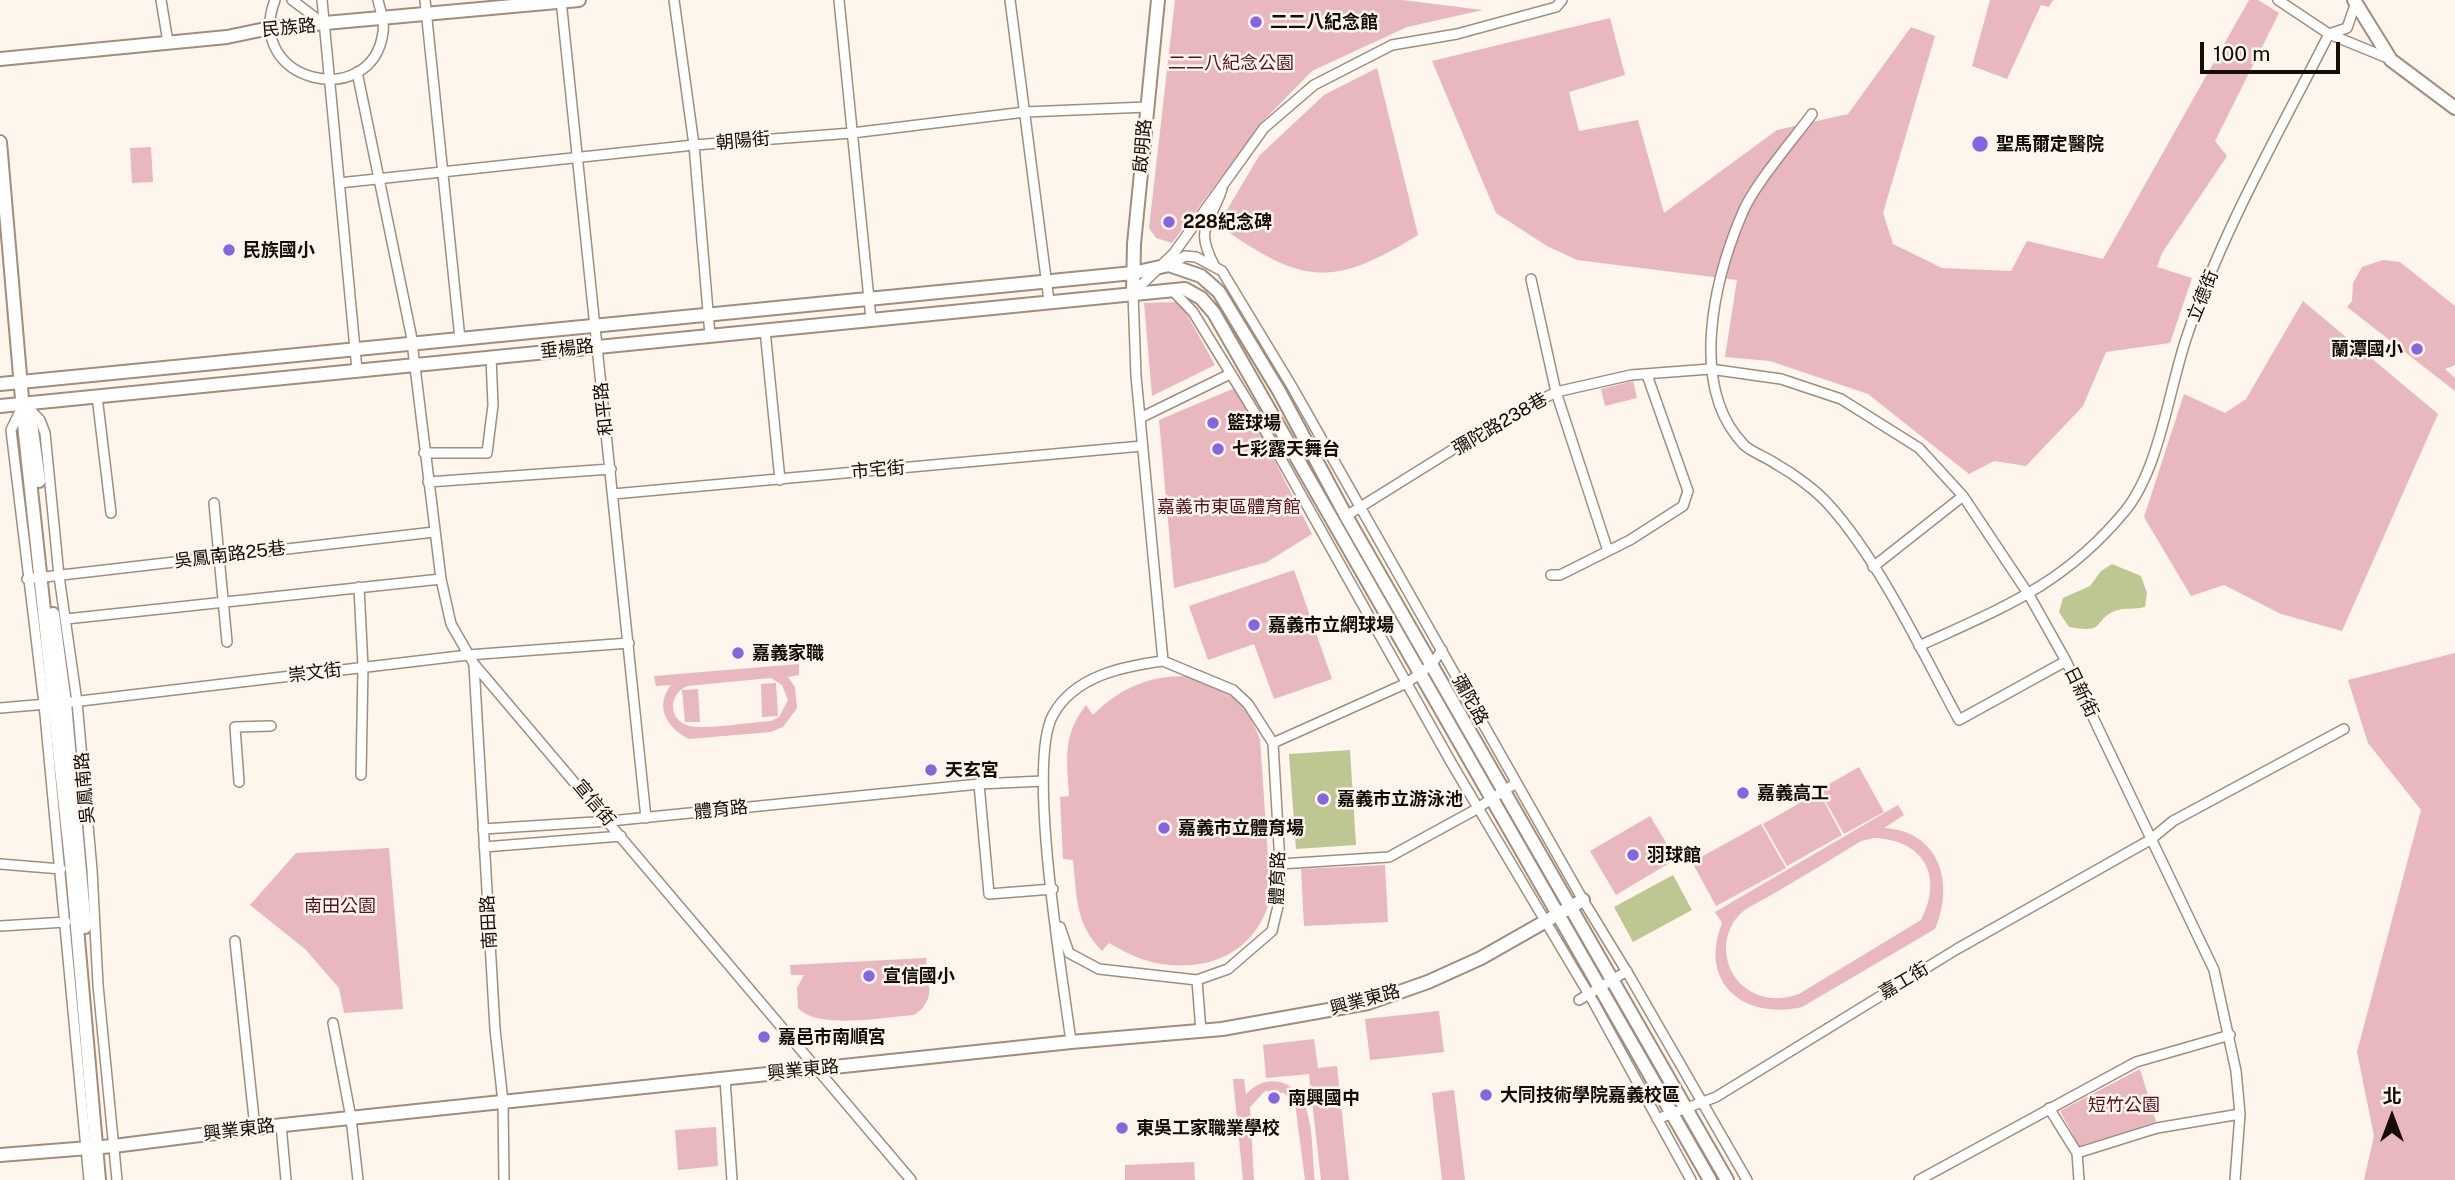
<!DOCTYPE html>
<meta charset="utf-8">
<style>
body{margin:0}
#map{position:relative;width:2455px;height:1180px;overflow:hidden;background:#fef5ed;font-family:"Public Sans","Noto Sans TC",sans-serif}
canvas{display:block}
.north{position:absolute;left:2357px;top:1082px;width:70px;height:70px;-webkit-text-stroke:5px #fef5ed;paint-order:stroke;rotate:0deg;font-size:19px;font-weight:700;line-height:28px;text-align:center;color:#140d07}
.north::after{content:'';display:block;margin:auto;width:24px;height:32px;background:#140d07;clip-path:polygon(50% 0,100% 100%,50% 72%,0 100%)}
.scale{position:absolute;left:2200px;top:42px;width:140px;height:32px;box-sizing:border-box;border:4px solid #140d07;border-top:0;padding-left:9px;font-size:21px;line-height:24px;white-space:nowrap;color:#140d07;-webkit-text-stroke:5px #fef5ed;paint-order:stroke}
</style>
<div id="map">
<canvas width="2455" height="1180"></canvas>
<div class="north">北</div>
<div class="scale">100 m</div>
</div>
<script>
const ctx = document.querySelector('canvas').getContext('2d');
ctx.lineJoin = 'round';
function fill(path, color) { ctx.fillStyle = color; ctx.fill(path, 'evenodd'); }
function trace(path, color, width, dash) { ctx.strokeStyle = color; ctx.lineWidth = width; ctx.lineCap = dash ? 'butt' : 'round'; ctx.setLineDash(dash || []); ctx.stroke(path); }
function drawText(font, color, halo, rows, align = 'center') {
  ctx.font = font + ' "Public Sans","Noto Sans TC",sans-serif'; ctx.lineWidth = 5; ctx.setLineDash([]); ctx.textBaseline = 'middle'; ctx.strokeStyle = halo; ctx.fillStyle = color; for (const [text, x, y, turn = 0] of rows) {
    ctx.save(); ctx.translate(x, y); ctx.rotate((+turn || 0) * Math.PI / 180); ctx.textAlign = isNaN(turn) ? turn : align; if (halo) ctx.strokeText(text, 0, 0); ctx.fillText(text, 0, 0); ctx.restore();
  }
}
const green = new Path2D(`
 M1175 0H1402L1483 10 1407 27 1312 71 1263 121 1172 243 1156 238 1149 228Z
 M1990 0H2053L2049 7 2041 5 2007 79 1972 66Z
 M2249 0H2258L2279 13 2215 141 2227 156 2162 253 2157 267 2192 278 2170 343 2106 352 2083 406 2026 466 1994 461 1969 474 1868 394 1770 361 1725 357 1737 280 1577 260 1547 246 1496 213 1432 61 1610 18 1625 75 1569 92 1579 131 1638 120 1664 213 1777 130 1848 114 1911 27 1935 36 1883 213 1893 244 1942 268 2011 271 2027 241 2103 259Z
 M1377 68 1418 235C1330 290 1301 283 1218 225L1259 156 1324 95Z
 M151 147 153 182 132 183 130 148Z
 M2383 260 2400 262 2455 306V365L2445 369 2455 378V391L2347 307 2352 301 2353 283 2362 267Z
 M2303 301 2438 414 2342 631 2281 614 2224 585 2191 596 2144 517 2184 394 2225 413 2246 399Z
 M1180 302 1215 365 1152 396 1144 303Z
 M1633 381 1637 398 1605 406 1601 389Z
 M1237 387 1312 534 1267 562 1174 588 1159 420Z
 M1294 570 1332 679 1274 699 1254 644 1208 660 1189 606Z
 M2455 653V1180H2364L2374 1136 2357 1052 2421 810 2368 743 2348 680Z
 M799 664V675L788 677 795 687 797 708 783 727 771 732 689 739C667 728 654 707 671 685L656 686 654 676ZM771 678 782 685 788 700 779 717 771 721C753 722 704 730 689 726 667 719 669 694 687 686Z
 M1186 676C1224 687 1247 701 1260 740 1263 779 1265 818 1268 857 1269 870 1273 887 1270 899 1262 932 1237 956 1205 963 1169 970 1140 962 1109 943L1102 951C1075 923 1077 897 1073 860L1063 859 1060 797 1069 796C1067 759 1062 736 1086 705L1093 715C1121 688 1147 676 1186 676Z
 M776 683 778 716 762 717 761 684Z
 M698 689 700 722H685L682 690Z
 M1859 767 1884 812 1844 834 1819 790Z
 M1819 792 1842 835 1787 866 1763 824Z
 M1898 805 1904 815 1884 828C1940 831 1955 884 1935 929L1802 1007C1745 1020 1698 984 1722 923L1715 912ZM1874 838C1924 840 1944 876 1921 920L1799 994C1779 1001 1760 1000 1743 986 1722 968 1720 934 1740 914 1749 906 1763 900 1773 894 1802 877 1832 859 1861 841Z
 M1650 816 1676 859 1616 895 1590 851Z
 M1761 824 1786 868 1716 906 1692 862Z
 M389 848 403 1009 344 1013 339 988 305 949 250 905 296 853Z
 M1385 865 1388 922 1304 926 1301 869Z
 M926 958 927 969 920 970 928 978C932 994 928 1006 914 1015 885 1017 817 1030 798 1008L797 988 804 975H791L790 965Z
 M1439 1011 1444 1052 1370 1060 1365 1019Z
 M1314 1039 1318 1068 1337 1066 1349 1180H1321L1309 1074 1266 1078 1263 1045Z
 M2140 1069 2156 1122 2079 1146 2060 1111Z
 M1233 1079H1244L1246 1094C1256 1084 1266 1079 1280 1082 1317 1091 1311 1150 1315 1180H1305L1295 1103 1284 1093 1265 1091 1250 1107 1254 1180H1243Z
 M1454 1090 1465 1180H1442L1432 1093Z
 M716 1127 718 1166 678 1170 675 1130Z
 M1194 1162 1195 1180H1125V1165Z`);
const water = new Path2D(`
 M2112 564 2141 576 2147 593 2145 607C2135 610 2125 607 2115 611 2091 621 2108 634 2069 627L2059 612 2063 598 2090 586 2101 571Z
 M1350 750 1356 845 1296 849 1289 754Z
 M1673 875 1692 910 1633 942 1614 907Z`);
const street = new Path2D(`
 M161 0 168 42
 M275 0C243 83 373 112 383 32 385 22 380 10 378 0
 M292 0 324 24
 M322 0 357 370
 M425 0 460 339
 M561 0 646 818
 M674 0 694 145 710 335
 M839 0 871 319
 M1010 0 1049 301
 M2278 0 2329 34 2347 28 2355 5
 M357 72 411 334 441 579 451 624 474 664 911 1180
 M1812 114C1793 140 1753 186 1742 214 1714 280 1688 387 1744 445 1753 453 1766 457 1776 464 1794 474 1817 491 1830 506 1880 562 1923 654 1959 720L2066 661
 M339 183 694 145 852 133 1025 112 1147 107
 M1169 265 1185 256 1196 257 1222 271 1291 385 1583 900 1630 977 1747 1180
 M1215 267C1194 227 1209 227 1222 189
 M1531 279 1556 392 1608 551
 M1173 291 1193 312 1258 418 1452 764 1594 1003 1691 1180
 M765 330 780 480
 M97 396 111 513
 M1140 418 1230 374
 M424 453H487L493 405 491 357
 M428 482 611 469
 M613 494 1142 446
 M214 503 227 642
 M1346 516 1484 430 1556 392 1631 375 1710 369 1781 379 1841 399 1919 448 1963 496 2029 595 2066 661 2214 970 2236 1071 2240 1114 2235 1180
 M1873 567 1963 496
 M1551 575H1560L1630 540 1683 506 1688 491 1647 375
 M27 579 434 532
 M359 587 363 667 361 775
 M66 619 441 579
 M1919 646C2004 607 2064 585 2125 511 2160 468 2169 388 2187 336 2222 231 2279 133 2329 34L2390 59
 M474 665 495 1029 503 1102 504 1180
 M72 702 468 655 629 643
 M0 708 47 704
 M1273 743 1407 683 1432 664 1442 650
 M239 782 235 727 271 726
 M979 784 989 894 1053 889
 M483 829 610 821 979 784 1043 781
 M484 847 621 836
 M0 864 61 869
 M1280 864 1389 857 1473 811 1516 783
 M0 926 66 922
 M1060 927 1069 953 1099 969 1197 980 1228 969 1272 931 1279 902 1280 864 1273 743 1248 704 1233 690 1163 661
 M235 941 255 1128
 M1197 980 1201 1032
 M1579 1000 1627 971
 M333 1023 351 1118 358 1180
 M1071 1042C1063 979 1026 763 1053 715 1074 676 1124 666 1163 661L1136 376 1133 293 1174 253 1264 128 1314 85 1392 45 1457 34 1556 7 1562 0
 M725 1079 732 1180
 M2049 1108 2077 1153 2157 1128 2240 1114
 M1657 1119 1716 1097 1957 949 2150 840 2173 821 2344 729
 M281 1125 286 1180
 M2077 1153 2079 1180
 M89 1180 44 704 11 430 24 403 40 420 45 433 59 576 77 702 92 870 98 985 117 1180
 M1919 1180 2136 1062 2230 1035`);
const secondary = new Path2D(`
 M2354 0 2391 60 2455 108
 M0 59 227 37 270 28 579 0
 M0 142 25 434 72 870 99 1180
 M1133 293 1134 244 1158 0
 M0 384 1133 273 1169 265 1201 276 1219 292 1279 391 1346 516 1727 1180
 M0 406 1185 289 1201 298 1214 313 1710 1180
 M30 416 39 481
 M53 614 65 703 85 927
 M0 1155 114 1146 255 1128 1071 1042 1222 1029 1368 1003 1428 982 1481 958 1583 900`);
const markers = [
 [1256,22,7,"#8565e0"],
 [1980,144,9,"#8565e0"],
 [1169,222,7,"#8565e0"],
 [229,250,7,"#8565e0"],
 [2417,349,7,"#8565e0"],
 [1213,423,7,"#8565e0"],
 [1218,449,7,"#8565e0"],
 [1254,625,7,"#8565e0"],
 [738,653,7,"#8565e0"],
 [931,770,7,"#8565e0"],
 [1743,793,7,"#8565e0"],
 [1323,799,7,"#8565e0"],
 [1164,828,7,"#8565e0"],
 [1633,855,7,"#8565e0"],
 [869,976,7,"#8565e0"],
 [764,1037,7,"#8565e0"],
 [1486,1095,7,"#8565e0"],
 [1274,1098,7,"#8565e0"],
 [1122,1128,7,"#8565e0"]
];
const poiNames = [
 ["二二八紀念館",1270,22],
 ["聖馬爾定醫院",1996,144],
 ["228紀念碑",1183,222],
 ["民族國小",243,250],
 ["蘭潭國小",2403,349,"right"],
 ["籃球場",1227,423],
 ["七彩露天舞台",1232,449],
 ["嘉義市立網球場",1268,625],
 ["嘉義家職",752,653],
 ["天玄宮",945,770],
 ["嘉義高工",1757,793],
 ["嘉義市立游泳池",1337,799],
 ["嘉義市立體育場",1178,828],
 ["羽球館",1647,855],
 ["宣信國小",883,976],
 ["嘉邑市南順宮",778,1037],
 ["大同技術學院嘉義校區",1500,1095],
 ["南興國中",1288,1098],
 ["東吳工家職業學校",1136,1128]
];
const streetNames = [
 ["民族路",289,28,-5],
 ["朝陽街",743,141,-5],
 ["啟明路",1143,146,-85],
 ["立德街",2203,296,-68],
 ["垂楊路",567,349,-6],
 ["和平路",604,409,-96],
 ["彌陀路238巷",1500,424,-30],
 ["市宅街",878,470,-5],
 ["吳鳳南路25巷",230,555,-7],
 ["崇文街",315,673,-7],
 ["日新街",2081,692,64],
 ["彌陀路",1470,700,61],
 ["吳鳳南路",85,788,-95],
 ["宣信街",594,803,50],
 ["體育路",721,810,-6],
 ["體育路",1278,878,-88],
 ["南田路",489,922,-93],
 ["嘉工街",1904,981,-31],
 ["興業東路",1365,1000,-15],
 ["興業東路",803,1070,-6],
 ["興業東路",239,1130,-7]
];
const parkNames = [
 ["二二八紀念公園",1231,63],
 ["嘉義市東區體育館",1229,507],
 ["南田公園",340,906],
 ["短竹公園",2124,1105]
];
fill(green, '#e8b8be');
fill(water, '#bec691');
trace(street, '#a28d7b', 12);
trace(secondary, '#a28d7b', 16);
trace(street, '#fff', 9);
trace(secondary, '#fff', 12);
for (const [x, y, r, color] of markers) { const dot = new Path2D(); dot.arc(x, y, r, 0, 2 * Math.PI); ctx.fillStyle = color; ctx.fill(dot); trace(dot, '#fef5ed', 2.5); }
drawText('bold 18px', '#140d07', '#fef5ed', poiNames, 'left');
drawText('18px', '#140d07', '#fef5ed', streetNames);
drawText('18px', '#561022', '#fef5ed', parkNames);
</script>
